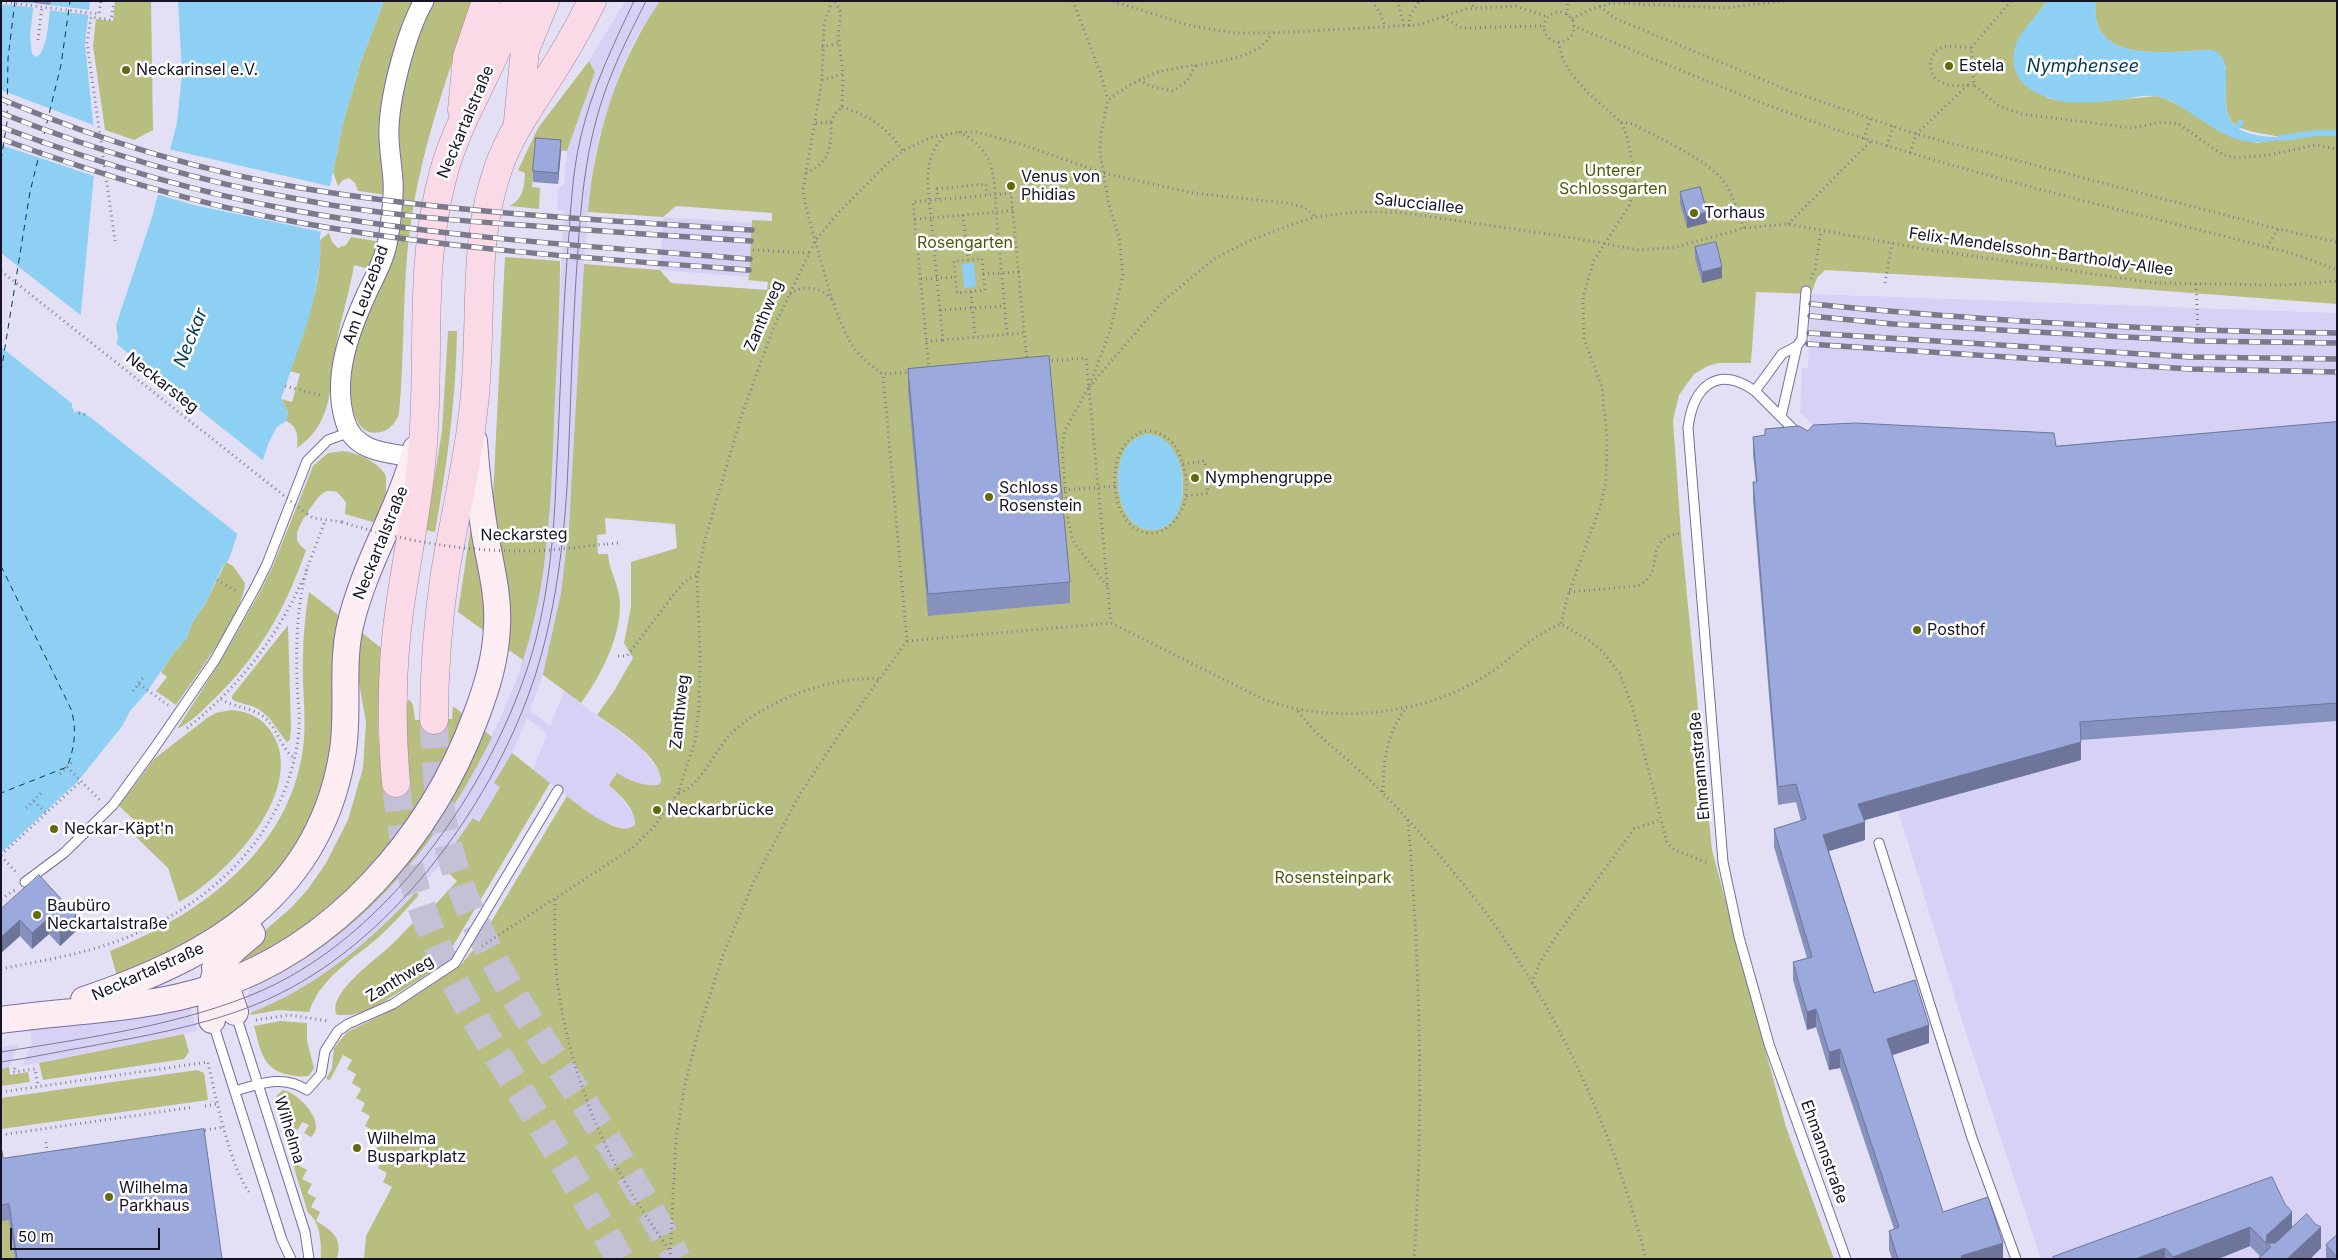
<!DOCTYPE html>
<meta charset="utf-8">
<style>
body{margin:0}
#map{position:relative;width:2338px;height:1260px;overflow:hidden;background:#e3e0f6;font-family:Inter,sans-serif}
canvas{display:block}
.frame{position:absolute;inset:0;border:2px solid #171326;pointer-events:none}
.scale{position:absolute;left:10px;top:1228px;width:150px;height:22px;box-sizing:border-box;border:2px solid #171326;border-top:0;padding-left:6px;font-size:15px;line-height:18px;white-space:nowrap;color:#171326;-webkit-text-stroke:4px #fff;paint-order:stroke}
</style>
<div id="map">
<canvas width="2338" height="1260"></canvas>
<div class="frame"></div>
<div class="scale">50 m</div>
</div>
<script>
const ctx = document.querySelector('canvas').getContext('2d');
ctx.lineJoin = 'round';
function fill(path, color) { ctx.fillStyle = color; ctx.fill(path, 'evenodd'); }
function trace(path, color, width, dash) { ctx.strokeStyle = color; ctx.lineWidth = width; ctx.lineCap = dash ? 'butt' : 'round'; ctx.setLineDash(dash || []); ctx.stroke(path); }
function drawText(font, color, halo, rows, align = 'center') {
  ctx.font = font + ' Inter,sans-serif'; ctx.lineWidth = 5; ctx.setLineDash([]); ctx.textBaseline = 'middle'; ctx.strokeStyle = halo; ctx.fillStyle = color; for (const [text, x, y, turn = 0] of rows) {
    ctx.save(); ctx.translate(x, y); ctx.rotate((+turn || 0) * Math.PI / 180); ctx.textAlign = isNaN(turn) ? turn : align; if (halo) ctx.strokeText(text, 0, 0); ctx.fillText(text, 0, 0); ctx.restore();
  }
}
const built = new Path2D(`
 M625 1H660L633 43 619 75 597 144 589 201 584 264 572 485 564 572 557 618 543 675 530 710 550 726 564 691 642 749 659 771 661 783 656 785H643L617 774V792L634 816 635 825 633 828H622L603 822 587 812 533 770 547 734 527 718 512 753 494 783 500 787 479 822 473 819 440 865 416 892 376 934 340 964 284 999 250 1013 247 998 249 989 292 967 345 929 380 897 419 852 440 825 472 775 500 719 516 681 535 619 549 532 564 211 557 210 558 189 564 184 567 151 595 72 589 61Z
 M663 217 752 223 749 277 660 270Z
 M1811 294 2337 313V440L2056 464 1833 442 1800 413 1802 368H1808Z
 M2337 721V1259H2041L1964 1027 1898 810 2081 760 2082 739Z
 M183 1006 191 1008 197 1031 22 1066 32 1043 30 1030Z
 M19 1044 9 1067 1 1069V1047Z`);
const green = new Path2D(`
 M115 1H151L153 130 134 140 105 130 93 46 96 19 113 21Z
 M384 1H417L387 195 358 191 355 183 349 178 343 180 338 186 333 172 343 123 361 61Z
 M433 1H474C447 74 421 150 410 228 402 289 405 352 399 414 396 422 390 430 381 432 349 439 350 390 349 372L400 186 397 114 412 52Z
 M660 1H2047C2032 24 2010 39 2015 69L2047 98 2056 100 2096 102 2157 96 2166 99 2256 143 2286 138C2226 126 2224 133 2226 67L2211 50C2170 51 2087 66 2096 1H2337V304L2087 285 1825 270 1817 278 1811 294 1756 292 1751 363H1718L1708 366 1694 374 1679 395 1673 420 1681 534 1712 850 1786 1127 1834 1259H364L366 1236 392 1187 383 1182 387 1173 378 1168 383 1159 374 1153 379 1144 369 1140 374 1131 365 1126 370 1116 361 1111 365 1103 356 1098 361 1089 352 1083 356 1074 347 1069 352 1060 343 1055 330 1080 326 1079 332 1068 334 1048 347 1032 396 1008 460 966 477 945 567 796C579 806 620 839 635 825 636 809 620 795 609 785L617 773C630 781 642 786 658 785L661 782C662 756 615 728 597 715L614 691 633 658 624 643 631 607V562L677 548 675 524 605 518 606 534 597 535 598 554H608C609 570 617 581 619 595 625 630 601 676 581 703L543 675 561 593 569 526 584 264 660 270 671 283 767 290 768 282 748 280 749 277 752 220 772 221V213L676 206 663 217 588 212C595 136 616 65 660 1ZM1148 434C1176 437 1187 474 1182 497 1180 509 1174 524 1162 528 1113 545 1100 441 1148 434Z
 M589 61 595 72 567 151 536 149 532 187 540 188 539 209 510 206C523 198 524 189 525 173L518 170 538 128Z
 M329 233 332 242 338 248 346 245 351 237 381 242 369 269 354 265C350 290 342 315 337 340 330 379 335 423 297 448 298 435 298 427 286 421L288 412 281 399 292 402 300 374 290 371C304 328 323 286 320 240Z
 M505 257 560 261C560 316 556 370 554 424 551 504 548 584 523 660L506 648 493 497Z
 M448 331H457C456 400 447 465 435 532L426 530 442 431Z
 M343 451C358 453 379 462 386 476V493L376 523 345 514 346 502 337 492C331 491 326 490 322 494 316 498 297 527 297 534 296 541 300 546 306 550 285 610 259 656 213 700 203 710 190 723 177 729L220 662 259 594 273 566 313 466 328 453Z
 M472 519 484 587 487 633 458 612Z
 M226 562 233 566 245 583C244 613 194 679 176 705L156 691 167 677 161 672 175 651 187 638 191 625 206 602Z
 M309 592 341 617 332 755 312 822 276 876 225 923 118 980 110 951C202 914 295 847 304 739 306 713 302 687 303 660 303 637 305 614 309 592Z
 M288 625 291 727 290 740 287 742C277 731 272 717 258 709 250 704 239 704 232 699V696Z
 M360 631 381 648 378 730 382 784 409 781C408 760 400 718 409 699L413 705 415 720 452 719 453 706 465 716 444 761 405 827 338 902 289 939 237 965 241 951 292 907 308 889 326 863 348 820 363 768 366 722 358 677Z
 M231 710C248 711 263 718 272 733 308 790 226 877 179 902L168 868 135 836 133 819 119 806 154 759 207 718 216 713Z
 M482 729 492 737C441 842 358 942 249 989L252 985 309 949Z
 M512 753 550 783 441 966 372 1009 351 1015H337C326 995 375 960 389 947 403 934 416 919 429 905L433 907 457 881 440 865 473 818 479 822 500 787 494 783Z
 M416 892 419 895C406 909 393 924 379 937 353 959 320 978 309 1012L278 1010 251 1015 250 1013C316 987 368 944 416 892Z
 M280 1021 307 1023V1041L314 1068 309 1076C301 1077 293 1076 285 1074 261 1067 260 1047 254 1026Z
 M184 1034 189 1052 184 1059 43 1080 39 1063Z
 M9 1067 10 1075 28 1072 30 1082 1 1086V1069Z
 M197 1070 204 1073 208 1100 1 1129V1098Z
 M283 1090C299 1093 328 1124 311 1137L304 1133 309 1125 302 1122 298 1130 294 1128 289 1137 298 1142 294 1151 303 1156 298 1165 307 1170 302 1179 312 1184 307 1193 316 1198 311 1207 320 1212 316 1221C332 1231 343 1237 337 1259H321C321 1244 321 1222 308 1213L275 1106 277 1095Z
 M1 1160 15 1259H1Z`);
const water = new Path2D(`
 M1 1H34L30 36 32 54 37 57C48 50 49 14 51 1H90L85 43 96 153 72 407 75 413 77 411 87 414 88 417 92 414 118 338 116 325 152 217 177 123 182 74 178 1H384L361 61 343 123 320 236V261L315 293 308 321 281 399 288 412 286 421 277 427 269 442 229 559 222 568 206 602 191 625 187 638 175 651 146 693 130 711 123 725 78 781 1 853Z
 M2047 1H2096C2087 66 2170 51 2211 50 2242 56 2211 110 2238 128 2250 137 2273 137 2288 138 2240 149 2227 137 2189 112 2180 106 2170 99 2159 97 2148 94 2136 97 2125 99 2092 103 2054 108 2026 86 2014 76 2011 59 2016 44 2022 28 2038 16 2047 1Z
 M974 263 976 287 964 288 962 264Z
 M1148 434C1177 437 1186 473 1182 497 1180 509 1175 523 1162 528 1113 545 1100 441 1148 434Z`);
const pier = new Path2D(`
 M1 1 37 4 36 8 1 4Z
 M48 5 91 10V15L47 10Z
 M1 90 96 126 99 153 97 177 1 145Z
 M168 149 333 187 323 232 194 205 156 194Z
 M1 253 83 317 74 405 1 347Z
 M114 342 265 462 240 536 80 409 90 413Z`);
const stream = new Path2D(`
 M2231 131 2241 123
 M2281 138 2317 133H2337`);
const ferry = new Path2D(`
 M1 160 7 122 8 58 15 1
 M1 372 30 192 61 65 70 1
 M1 566 71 709C77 729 75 747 67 767L1 793`);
const primaryTunnel = new Path2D(`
 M434 720C435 770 439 820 455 869 481 952 532 1025 580 1097 614 1149 648 1203 677 1259
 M396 783C400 825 407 866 421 905 445 975 486 1037 525 1099 558 1152 589 1205 620 1259`);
const path = new Path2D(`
 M114 1 111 20 91 17 87 43 115 241
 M832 1 824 24 822 80 803 190C805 209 812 228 817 247 826 279 835 316 852 345 860 358 872 366 883 374L911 372
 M1073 1 1100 72 1108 100
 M1113 1 1188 25 1233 33H1271L1418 25 1466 9 1516 6 1548 17
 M1372 1 1380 13 1385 26
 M1400 1 1398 3 1404 26
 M1470 1 1475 9
 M2011 1 1971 48 1974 85 1999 106 2022 114 2132 128 2162 122 2179 124 2223 155 2238 158 2269 155 2316 145 2337 149
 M1 2 99 14 101 1
 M1600 6 1614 18 1790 91 1916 134 2278 229 2337 242
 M1544 27a15 15 0 1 1 30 0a15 15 0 1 1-30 0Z
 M1567 15 1568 1
 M1443 17 1462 28 1544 26
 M1572 19 1592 9 1612 3 1725 8 1784 1
 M1409 26 1410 16 1419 1
 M1573 26C1666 63 1758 105 1853 135 1998 182 2147 216 2294 254L2337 270
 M38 40 42 6
 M1558 42 1563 60 1572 75 1588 93 1621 122 1627 136 1635 176 1634 191 1629 206 1594 260 1583 297 1584 339 1602 387 1607 438 1606 482 1600 507 1567 598 1561 624
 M822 47 839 43
 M1971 48C1962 47 1952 45 1943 47 1926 53 1926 77 1943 83 1952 87 1964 85 1974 85
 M822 80 843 74
 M1139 80 1150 86 1173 91 1187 81 1196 64
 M842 107C868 115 888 128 903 151
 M1621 122 1633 124C1658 138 1700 156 1719 176 1732 189 1737 211 1744 228
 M816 123 831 122 835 114 842 107 843 74 838 34 841 13 835 1
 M959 132C996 151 994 174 996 212L1013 210
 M1864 139 1870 119
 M1887 146 1893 126
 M1910 153 1916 134 1968 85
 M806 173C831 162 831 147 831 122
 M938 199 937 189 986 184 987 195
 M963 215 968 260
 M915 219 931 218C928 188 921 155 947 134
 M1788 224 1871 141
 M934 247 999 242
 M2267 247 2278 229
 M753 250 809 253
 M982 259 985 290 957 293 954 261Z
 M983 274 1019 272
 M921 279 955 277
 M1811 279 1815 269 1821 231
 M1885 283 1892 243
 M2196 284 2198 330
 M971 292 975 337
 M790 294C803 284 821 287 832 299
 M940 310 1005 306
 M1007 334 996 212 931 218 943 340 1023 333
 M926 341 943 340
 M1047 361 1086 358 1111 623
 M929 369 913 202 1011 193 1027 362
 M285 386 323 396
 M1089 387 1163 301 1214 259 1251 240 1293 224 1316 217 1355 212H1398L1568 237 1639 250 1676 247 1744 228 1788 224 1918 248 2155 283 2284 285 2337 281
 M79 413 86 415
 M1145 431C1162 431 1174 440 1180 456 1210 531 1124 569 1115 487 1113 463 1121 438 1145 431Z
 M1183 464 1205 461 1208 493 1186 496
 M1064 490 1115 486
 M307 514 313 518 342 522
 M607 544 618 543
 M306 571 325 521
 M217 580 238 592
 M1107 586 1073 541 1068 521 1062 450 1065 430 1089 387 1110 331 1123 275 1119 237 1109 205 1100 153 1101 133 1108 100C1124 88 1140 78 1159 72 1189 62 1258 66 1271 33
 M1569 592 1637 586C1669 573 1638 540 1682 533
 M907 641 1111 623 1263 699C1333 726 1427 715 1490 673 1515 656 1532 635 1561 624L1590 641 1602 651 1620 674 1632 706 1667 843 1675 850 1710 864
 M618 656H627L682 584 690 578 697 576
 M139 684 168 705
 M133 691 145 675
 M221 699C235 708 251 707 264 717 278 729 280 747 294 758
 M1298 711C1313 732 1330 745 1349 761 1370 780 1390 799 1408 820 1435 850 1462 881 1486 913 1561 1015 1615 1136 1646 1259
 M187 728C238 688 277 638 303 579
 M67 767 100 800
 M60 774 74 760
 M1383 792C1383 761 1387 733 1406 708
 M679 793C700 787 714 752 729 736 760 702 833 675 879 679
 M34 801 47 814
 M26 808 41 793
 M657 810 663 815
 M1408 820C1420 966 1424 1112 1414 1259
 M1 855 81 781
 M1 856 16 872
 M1 899 15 890
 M555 899C555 918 554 937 555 956 560 1031 585 1111 622 1177 636 1202 653 1226 669 1250
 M482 946 631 849 653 828 678 793 695 741 699 708 700 658 697 576 706 536 742 414 773 329 815 241 838 213 888 163 903 151 929 138 958 132H977L1023 145 1103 173 1193 193 1286 203 1304 207 1316 217
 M1 969C39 961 79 955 115 942 210 908 291 832 299 728 300 711 297 695 297 678 296 641 297 605 307 569
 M1532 983 1540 962 1559 932 1634 829 1660 820
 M256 1020 289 1015 328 1021
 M15 1068 13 1072 35 1069 38 1086
 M1 1092 208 1062C214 1091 232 1175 251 1194
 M205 1106 217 1104
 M200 1131 224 1127
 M1 1135 194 1107
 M46 1142 47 1153
 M670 1259 676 1138 685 1084 699 1029 723 955 754 881 800 794 839 735 907 641 883 374`);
const service = new Path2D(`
 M1755 391 1782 354 1797 346
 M1781 417 1797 346 1802 339 1806 291
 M1799 435 1755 391C1717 364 1693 387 1688 428L1723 862 1739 937 1769 1044 1846 1259
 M1879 843 1972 1138 2016 1259
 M25 882 64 853 113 805 153 750 215 660 255 588 267 564 307 461 328 440 350 432
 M236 1015 305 1232 309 1259
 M213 1023 282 1240 291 1259
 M235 1091C259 1084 283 1074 307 1090L321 1074 325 1051 338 1031 348 1024 393 1004 455 963 558 790`);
const minor = new Path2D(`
 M414 457C387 453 354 452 345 421 332 378 349 332 367 293 373 280 381 266 385 252 390 236 394 197 393 181 392 163 388 146 389 128 390 94 407 30 424 1`);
const secondary = new Path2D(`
 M215 968 225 983 235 1012
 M84 1000C211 957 321 895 343 750 349 709 341 666 350 626 364 564 400 510 416 449
 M1 1020C71 1010 144 1010 212 988 336 947 431 837 476 716 487 687 496 658 497 626 499 595 490 564 485 534 480 503 476 472 474 441
 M212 1020C208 972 217 963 252 934`);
const primary = new Path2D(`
 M462 110 467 57 486 1
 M518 121 525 50 545 1
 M434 720C434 670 438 621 445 573 454 519 467 467 473 413 484 330 470 246 499 166 510 135 528 110 545 83 562 57 578 30 592 1
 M396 783C391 724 391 665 400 606 407 556 418 506 422 455 431 363 418 270 442 179 451 141 471 104 488 68 499 46 507 24 516 1`);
const tram = new Path2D(`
 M1 1052C87 1038 184 1025 263 990 394 932 501 773 536 639 549 587 554 534 556 481 560 403 562 324 568 246 571 210 572 172 581 136 592 89 613 45 634 1
 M1 1062C31 1058 61 1051 91 1046 155 1034 220 1023 279 994 399 935 496 798 536 673 555 612 563 549 567 487 571 407 572 328 578 249 581 204 585 160 597 117 608 76 627 39 646 1`);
const rail = new Path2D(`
 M1 99C99 140 202 172 307 189 454 213 603 220 752 230
 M1 113C99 152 200 182 303 200 375 214 448 220 521 225 598 231 674 236 751 241
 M1 127C95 162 193 192 292 210 443 238 597 247 750 259
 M1 139C97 174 196 204 296 222 445 249 598 259 749 270
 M1811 304C1985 321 2161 331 2337 333
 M1810 316 1893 324 2198 341 2337 343
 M1809 333 2190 357 2337 359
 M1808 344 2190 369 2337 372`);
const pathBridge = new Path2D(`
 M1 271 307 514
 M342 522C399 540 456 550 515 551 546 552 576 547 607 544`);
const wall = new Path2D(`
 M34 1H51L50 5 34 3Z
 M561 151 558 184 533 182V171Z
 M1680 192 1707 223 1687 228 1680 203Z
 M1695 247 1722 278 1702 283 1695 258Z
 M908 369 1070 582V603L928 616 908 390Z
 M2337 422V721L2081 740V760L1865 820V840L1829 851 1874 993 1929 1043 1892 1055 1943 1212 2003 1259H1892L1889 1250V1231L1894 1229 1840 1068 1829 1070 1816 1027 1807 1030 1793 980V962L1807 958 1774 847V829L1801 821 1796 802 1778 805 1753 500V482H1756L1753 455V437L1765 435V429L1808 431 2056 446Z
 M39 875 76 931 60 946 49 934 32 949 20 936 1 953Z
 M1 1152 3 1158 222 1259H15L9 1220 1 1221Z
 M2272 1177 2292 1228 2321 1248 2310 1259H2258L2260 1256 2250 1246 2218 1259H2053V1257Z
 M2337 1235V1259H2326V1245Z`);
const shadedWall = new Path2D(`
 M561 140V151L558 184V173Z
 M1707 212V223L1687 228V217Z
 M1722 267V278L1702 283V272Z
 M2081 742V760L1858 822V804Z
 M1865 822V840L1823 853V835Z
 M76 915V931L60 946V930Z
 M49 918V934L32 949V933Z
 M20 920V936L1 953V937Z
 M1816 1009V1027L1807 1030V1012Z
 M1929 1025V1043L1887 1057V1039Z
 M1840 1049V1068L1829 1070V1052Z
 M2292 1212V1232L2271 1247 2267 1243V1254L2266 1259 2267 1235Z
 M2250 1227V1246L2218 1259H2173V1257Z
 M2321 1227V1248L2310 1259H2287Z
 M2003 1243V1259H1961V1256Z
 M2165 1248V1259H2135Z`);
const building = new Path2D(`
 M536 138 561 140 558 173 533 171Z
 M1700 187 1707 212 1687 217 1680 192Z
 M1716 242 1722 267 1702 272 1695 247Z
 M1049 356 1070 582 928 594 908 369Z
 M2337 422V703L2080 722 2081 742 1858 804 1865 822 1823 835 1874 993 1915 980 1929 1025 1887 1039 1943 1212 1988 1197 2003 1243 1961 1256 1962 1259H1898L1889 1231 1899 1227 1840 1049 1829 1052 1816 1009 1807 1012 1793 962 1812 957 1774 829 1806 819 1796 784 1778 787 1753 482H1757L1753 437 1765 435V429L1799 426 1808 431 1813 425 1855 423 2054 433 2056 446Z
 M39 875 76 915 60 930 49 918 32 933 20 920 1 937V909Z
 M204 1129 222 1259H17L9 1204 1 1205V1152L2 1151 3 1158Z
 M2272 1177 2285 1204 2292 1212 2267 1235 2266 1243 2250 1227 2173 1257 2165 1248 2135 1259H2053V1257Z
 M2307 1214 2315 1224 2321 1227 2287 1259H2258L2271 1247 2267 1243H2275Z
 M2337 1235V1257L2326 1245Z`);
const markers = [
 [1949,66,5,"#646a0b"],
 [126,70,5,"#646a0b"],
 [1011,186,5,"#646a0b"],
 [1694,213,5,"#646a0b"],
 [1195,478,5,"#646a0b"],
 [989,497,5,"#646a0b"],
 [1917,630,5,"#646a0b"],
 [657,810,5,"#646a0b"],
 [54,829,5,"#646a0b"],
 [37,915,5,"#646a0b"],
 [357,1148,5,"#646a0b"],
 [109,1197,5,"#646a0b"]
];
const poiNames = [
 ["Estela",1959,66],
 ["Neckarinsel e.V.",136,70],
 ["Venus von",1021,177],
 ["Phidias",1021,195],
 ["Torhaus",1704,213],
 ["Nymphengruppe",1205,478],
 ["Schloss",999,488],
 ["Rosenstein",999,506],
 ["Posthof",1927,630],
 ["Neckarbrücke",667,810],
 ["Neckar-Käpt'n",64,829],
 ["Baubüro",47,906],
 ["Neckartalstraße",47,924],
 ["Wilhelma",367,1139],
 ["Busparkplatz",367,1157],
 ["Wilhelma",119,1188],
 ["Parkhaus",119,1206]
];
const streetNames = [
 ["Neckartalstraße",466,122,-67],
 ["Salucciallee",1419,204,6],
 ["Felix-Mendelssohn-Bartholdy-Allee",2041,252,8],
 ["Am Leuzebad",366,295,-70],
 ["Zanthweg",764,316,-67],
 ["Neckarsteg",162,383,38],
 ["Neckarsteg",524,535,-1],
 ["Neckartalstraße",381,543,-68],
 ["Zanthweg",680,712,-84],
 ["Ehmannstraße",1700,766,-95],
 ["Neckartalstraße",148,972,-24],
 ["Zanthweg",400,979,-31],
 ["Wilhelma",289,1130,73],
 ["Ehmannstraße",1824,1152,70]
];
const parkNames = [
 ["Unterer",1613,171],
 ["Schlossgarten",1613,189],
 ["Rosengarten",965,243],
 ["Rosensteinpark",1333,878]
];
const waterNames = [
 ["Nymphensee",2083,67],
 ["Neckar",191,338,-68]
];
fill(built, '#d7d1f6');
fill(green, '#b7be80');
fill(water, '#8ed0f4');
fill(pier, '#e3e0f6');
trace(stream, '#8ed0f4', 6);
trace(ferry, '#023c54', 1, [6, 5]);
trace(primaryTunnel, '#c4c1d7', 28, [28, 14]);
trace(service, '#786e9f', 11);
trace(minor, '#786e9f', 21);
trace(secondary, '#786e9f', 28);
trace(primary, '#a78598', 29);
trace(path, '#817d92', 3, [1, 4]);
trace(service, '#fff', 9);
trace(minor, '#fff', 19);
trace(secondary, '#fcedf3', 26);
trace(primary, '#f9dae6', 28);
trace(tram, '#7c798d', 1);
trace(rail, '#7c798d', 5.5);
trace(rail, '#fff', 4, [11]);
trace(pathBridge, '#817d92', 3, [1, 4]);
fill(wall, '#8691bd');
fill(shadedWall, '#6d769a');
fill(building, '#9ca9dc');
trace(building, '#6d769a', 1);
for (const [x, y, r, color] of markers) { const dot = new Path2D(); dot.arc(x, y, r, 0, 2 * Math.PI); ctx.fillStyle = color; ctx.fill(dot); trace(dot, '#fff', 2); }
drawText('16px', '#171326', '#fff', poiNames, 'left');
drawText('16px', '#171326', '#fff', streetNames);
drawText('16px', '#51560b', '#fff', parkNames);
drawText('italic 18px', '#023c54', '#fff', waterNames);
</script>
